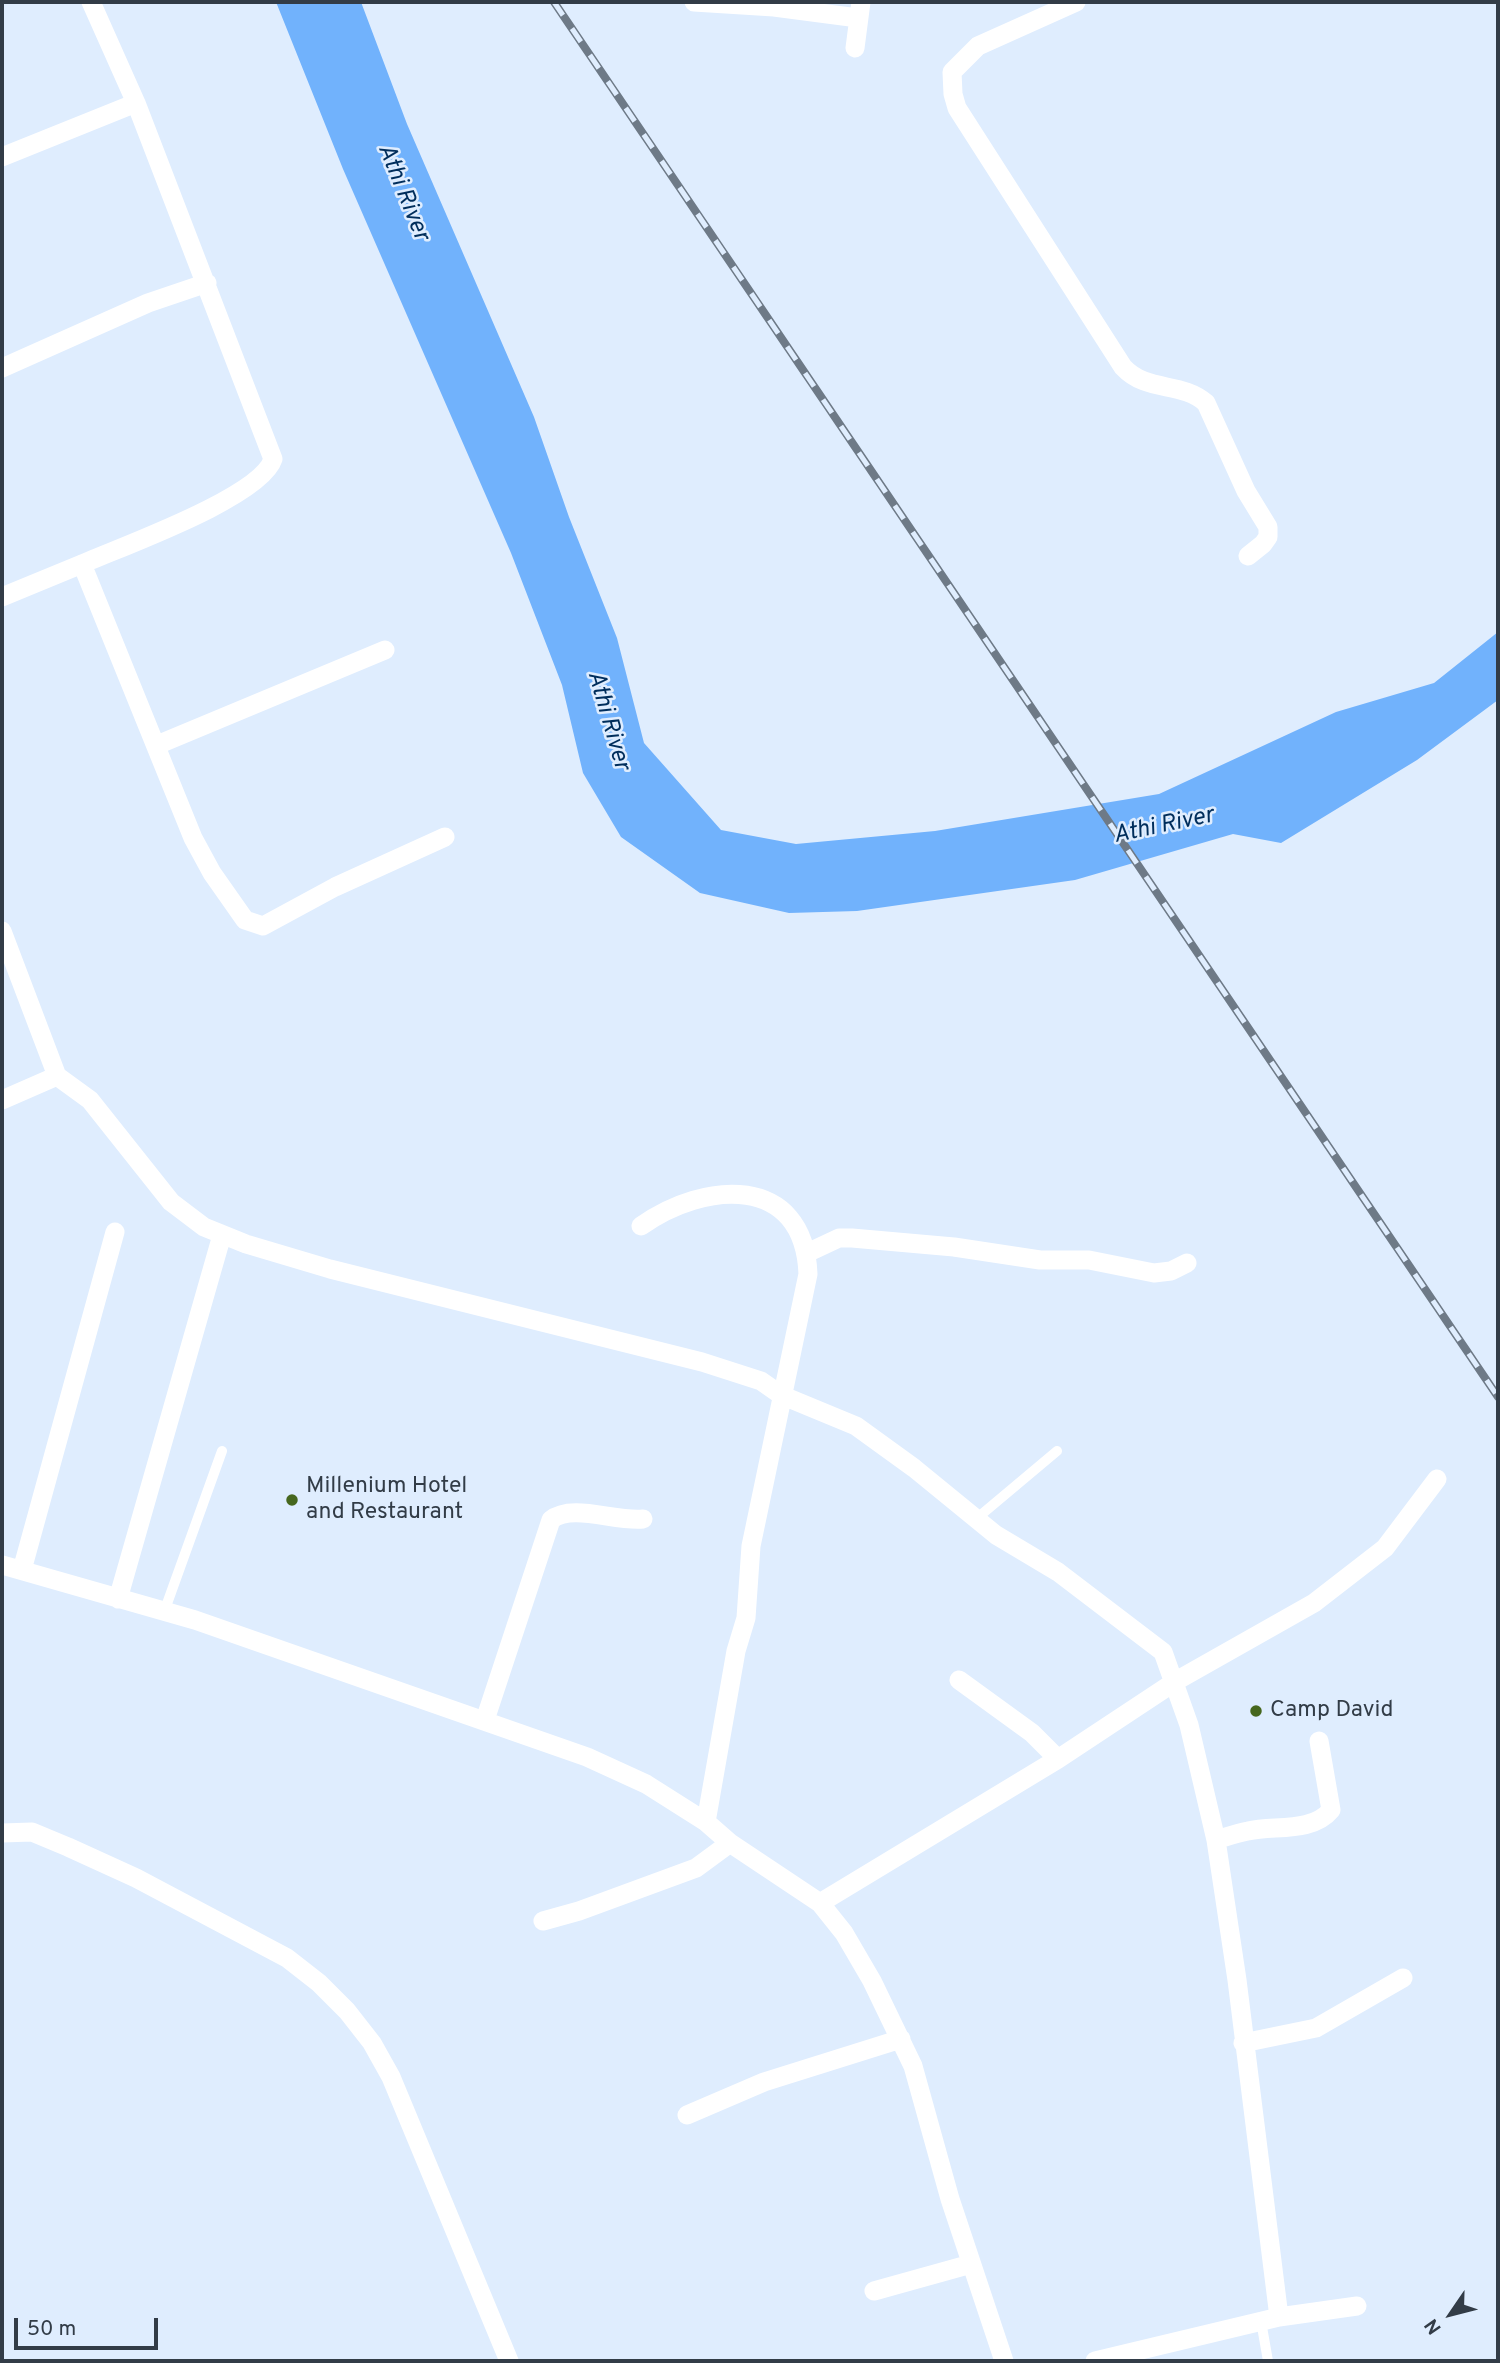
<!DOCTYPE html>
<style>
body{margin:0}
#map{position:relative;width:1500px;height:2363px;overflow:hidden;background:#dfedfe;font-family:Overpass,sans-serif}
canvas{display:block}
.frame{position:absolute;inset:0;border:4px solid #323c47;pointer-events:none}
.north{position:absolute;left:1416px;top:2279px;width:70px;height:70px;-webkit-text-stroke:5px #dfedfe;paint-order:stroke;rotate:235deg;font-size:19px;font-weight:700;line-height:28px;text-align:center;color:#323c47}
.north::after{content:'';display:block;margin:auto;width:24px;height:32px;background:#323c47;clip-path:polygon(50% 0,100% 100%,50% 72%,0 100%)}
.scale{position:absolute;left:14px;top:2318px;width:144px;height:32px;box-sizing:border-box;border:4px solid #323c47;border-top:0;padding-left:9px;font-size:21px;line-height:24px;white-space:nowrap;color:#323c47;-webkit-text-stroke:5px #dfedfe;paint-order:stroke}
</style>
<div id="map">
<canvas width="1500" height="2363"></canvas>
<div class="frame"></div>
<div class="north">N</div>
<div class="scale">50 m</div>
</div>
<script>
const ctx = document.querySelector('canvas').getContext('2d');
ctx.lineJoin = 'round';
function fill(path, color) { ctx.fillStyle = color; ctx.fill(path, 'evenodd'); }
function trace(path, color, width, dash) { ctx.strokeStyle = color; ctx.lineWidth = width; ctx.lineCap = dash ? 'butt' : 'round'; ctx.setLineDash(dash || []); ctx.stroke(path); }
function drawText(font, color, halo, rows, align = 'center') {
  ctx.font = font + ' Overpass,sans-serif'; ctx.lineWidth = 5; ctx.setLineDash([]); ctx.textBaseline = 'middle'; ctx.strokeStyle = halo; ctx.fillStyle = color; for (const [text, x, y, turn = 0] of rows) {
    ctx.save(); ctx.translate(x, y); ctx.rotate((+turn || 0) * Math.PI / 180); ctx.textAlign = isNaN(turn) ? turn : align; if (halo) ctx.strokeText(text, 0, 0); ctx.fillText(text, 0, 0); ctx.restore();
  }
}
const water = new Path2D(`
 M276 2H361L407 124 534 417 569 517 617 638 644 743 721 830 796 844 935 831 1159 794 1336 712 1434 683 1498 632V700L1417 760 1281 843 1233 834 1075 880 857 911 789 913 700 893 621 837 583 773 562 685 511 553 343 169Z`);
const service = new Path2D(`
 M976 1519 1057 1451
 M164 1612 222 1451
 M1261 2321 1268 2361`);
const minor = new Path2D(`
 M694 2 774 7 858 18
 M1076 2 978 46 952 72 953 94 957 108 1123 367C1147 393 1181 381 1206 403L1246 491 1268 527V537L1263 544 1248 556
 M855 48 861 2
 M2 157 136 103
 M2 368 148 303 207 283
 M82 564C123 546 261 497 273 459L136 103 91 2
 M2 597 82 564 193 838 212 873 245 920 263 926 335 887 445 837
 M157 745 385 650
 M2 931 57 1076 90 1100 171 1202 204 1227 246 1244 330 1269 702 1362 761 1381 781 1395 856 1426 914 1468 996 1535 1058 1572 1163 1652 1189 1725 1216 1840 1237 1980 1279 2317
 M2 1100 57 1076
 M641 1226C704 1181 804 1173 808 1274L751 1546 746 1618 736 1651 706 1822
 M807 1253 839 1238H852L954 1247 1040 1260H1089L1154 1273 1171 1271 1187 1263
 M2 1565 195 1620 587 1757 646 1784 706 1822 730 1843 820 1903 844 1933 872 1981 913 2066 950 2199 1004 2361
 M22 1570 115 1232
 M118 1599 222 1235
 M959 1680 1032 1733 1058 1759
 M485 1720 551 1520C572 1503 615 1522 643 1519
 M2 1833 32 1832 68 1847 136 1878 287 1958 319 1983 347 2011 372 2043 391 2077 509 2361
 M1216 1840C1226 1837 1237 1833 1248 1831 1275 1825 1312 1833 1331 1810L1319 1741
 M820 1903 1058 1759 1176 1681 1314 1603 1385 1548 1437 1479
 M543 1921 579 1911 696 1868 730 1843
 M1243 2043 1316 2028 1403 1978
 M687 2115 764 2082 901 2039
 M874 2291 971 2264
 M1095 2361 1279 2317 1357 2306`);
const rail = new Path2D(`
 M554 2 1498 1397`);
const markers = [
 [292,1500,7,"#46671e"],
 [1256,1711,7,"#46671e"]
];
const poiNames = [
 ["Millenium Hotel",306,1487],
 ["and Restaurant",306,1513],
 ["Camp David",1270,1711]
];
const waterNames = [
 ["Athi River",402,193,68],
 ["Athi River",607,721,74],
 ["Athi River",1164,827,-12]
];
fill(water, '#71b2fc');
trace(service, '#fff', 10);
trace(minor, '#fff', 19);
trace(rail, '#6e7a87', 8);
trace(rail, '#dfedfe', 5, [16]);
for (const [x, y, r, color] of markers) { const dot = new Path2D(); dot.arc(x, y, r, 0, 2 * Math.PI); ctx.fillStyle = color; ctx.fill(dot); trace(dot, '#dfedfe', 2.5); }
drawText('23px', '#323c47', '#dfedfe', poiNames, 'left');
drawText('italic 24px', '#002e5c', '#dfedfe', waterNames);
</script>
